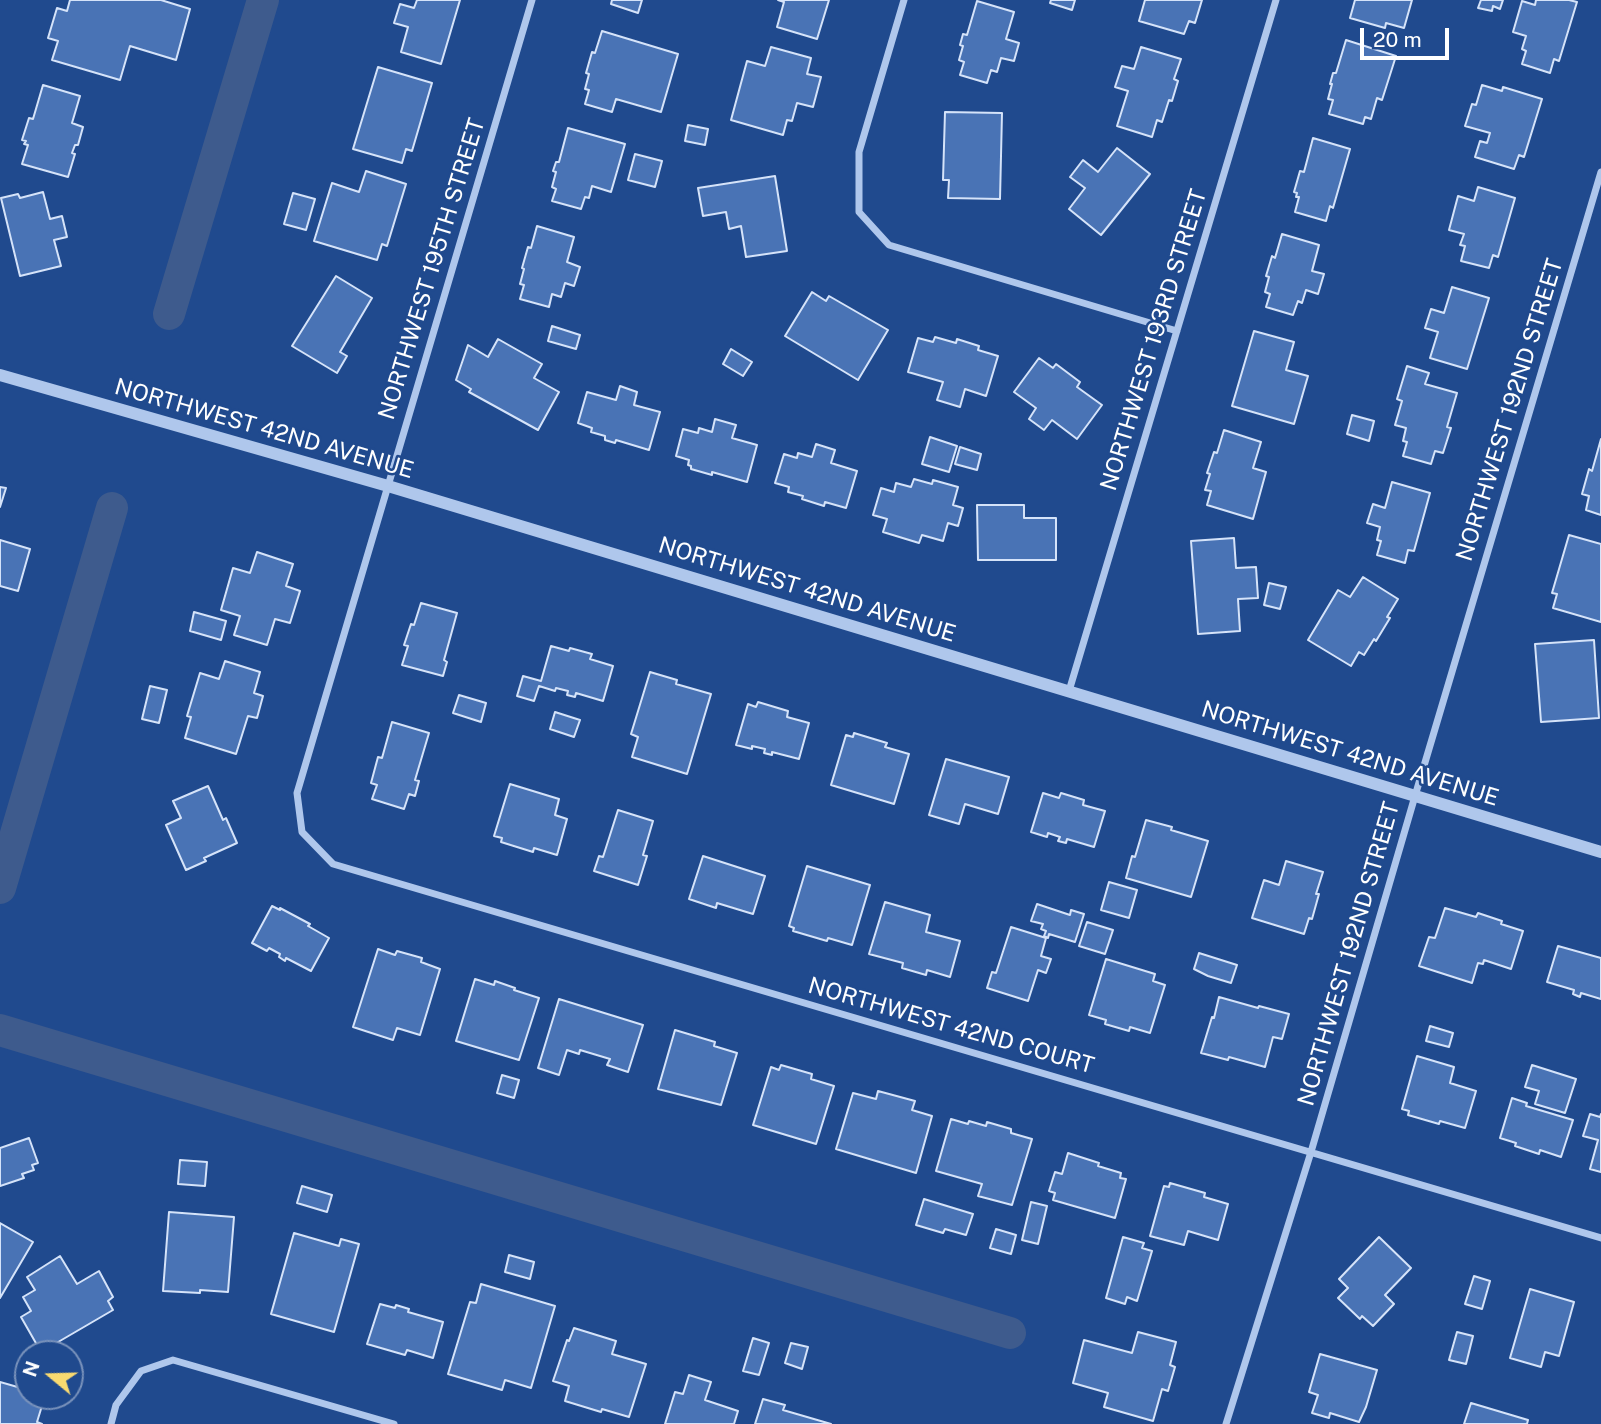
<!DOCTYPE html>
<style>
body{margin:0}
#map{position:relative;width:1601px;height:1424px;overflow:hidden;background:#204a8e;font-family:"Public Sans",sans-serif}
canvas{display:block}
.north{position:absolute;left:14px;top:1340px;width:70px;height:70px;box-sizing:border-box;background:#204a8e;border:2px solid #7992bb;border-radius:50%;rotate:289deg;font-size:19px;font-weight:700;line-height:28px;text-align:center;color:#fff}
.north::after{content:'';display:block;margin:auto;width:24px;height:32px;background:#f9da70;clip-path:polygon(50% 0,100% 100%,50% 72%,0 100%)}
.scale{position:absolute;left:1360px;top:28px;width:89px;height:32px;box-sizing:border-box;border:4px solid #fff;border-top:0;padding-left:9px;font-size:21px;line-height:24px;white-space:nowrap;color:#fff;-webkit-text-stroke:5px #204a8e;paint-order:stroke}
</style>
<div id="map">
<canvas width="1601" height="1424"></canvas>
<div class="north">N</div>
<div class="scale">20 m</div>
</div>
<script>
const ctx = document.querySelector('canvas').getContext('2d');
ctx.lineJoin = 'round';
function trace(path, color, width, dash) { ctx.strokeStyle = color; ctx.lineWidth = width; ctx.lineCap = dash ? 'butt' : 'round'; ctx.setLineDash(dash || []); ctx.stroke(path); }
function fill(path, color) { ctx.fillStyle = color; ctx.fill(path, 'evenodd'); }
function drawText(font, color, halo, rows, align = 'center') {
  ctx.font = font + ' "Public Sans",sans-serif'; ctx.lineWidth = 5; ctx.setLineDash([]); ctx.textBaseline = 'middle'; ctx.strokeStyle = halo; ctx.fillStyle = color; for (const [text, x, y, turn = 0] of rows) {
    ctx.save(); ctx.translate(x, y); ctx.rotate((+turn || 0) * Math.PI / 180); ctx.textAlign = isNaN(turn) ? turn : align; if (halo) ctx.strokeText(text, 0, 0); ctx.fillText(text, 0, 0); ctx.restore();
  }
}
const canal = new Path2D(`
 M169 314 263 0
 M0 888 112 508
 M0 1030 1010 1333`);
const building = new Path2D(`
 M70 0H161L190 9 176 60 130 46 120 80 52 60 58 41 48 38 57 8 67 11Z
 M417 0H460L441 64 401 52 408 27 394 23 400 4 414 8Z
 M612 0H642L638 13 611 4Z
 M778 0H829L817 39 777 27 784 2Z
 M1051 0H1075L1072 10 1050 3Z
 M1145 0H1202L1195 23 1189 21 1184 34 1139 21Z
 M1355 0H1412L1404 28 1386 23 1385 28 1350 18Z
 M1481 0H1503L1500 9 1493 6 1492 11 1478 8Z
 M1536 0H1569L1577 2 1559 61 1554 59 1550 73 1522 64 1526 51 1522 49 1526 36 1513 32 1522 1 1535 5Z
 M977 1 1014 12 1006 39 1019 43 1014 61 1001 58 997 72 991 70 987 83 960 75 964 62 959 60 963 46 960 45 963 34 967 35Z
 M602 31 678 54 661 112 616 99 612 112 585 104 589 90 585 89 589 74 586 73 592 52 595 53Z
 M1346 40 1396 56 1382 100 1377 98 1371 119 1365 117 1363 124 1329 114 1333 100 1328 99 1332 84H1330L1333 73H1336Z
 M771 47 811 58 807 74 821 77 813 107 797 103 792 121 787 120 783 135 731 120 747 61 765 66Z
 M1141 47 1181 59 1174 79 1178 81 1172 101 1169 100 1162 122 1157 120 1152 137 1117 126 1128 91 1115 87 1122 66 1134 69Z
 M378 67 432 83 412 151 406 149 402 163 353 149Z
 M43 85 80 96 72 123 83 127 78 145H75L72 153 75 154 68 177 22 164 28 145 24 144 26 141 22 140 29 118 33 119Z
 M1482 85 1502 91 1503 87 1542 99 1524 157 1519 155 1514 169 1475 157 1480 141 1487 143 1490 133 1465 126 1472 104 1476 105Z
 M945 112 1002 113 1000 199 948 198 949 180H943Z
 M688 125 708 129 705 145 685 141Z
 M568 128 625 144 611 192 592 186 589 198 585 197 581 209 552 201 556 189 552 187 556 172 553 171 556 162H559Z
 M1313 138 1350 149 1333 208 1330 206 1326 221 1295 212 1299 197H1296L1297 193 1294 192 1300 171 1304 172Z
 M1117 148 1150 174 1101 235 1069 209 1085 188 1070 177 1083 160 1098 172Z
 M635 154 662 161 655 187 628 180Z
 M366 171 406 184 387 246 382 244 377 260 314 241 332 183 359 192Z
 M775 176 787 251 746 257 741 226 729 229 726 212 703 216 698 188Z
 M1478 187 1515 198 1498 257 1493 255 1489 268 1461 261 1465 246 1460 245 1464 234 1449 230 1458 196 1474 201Z
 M43 192 50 219 62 216 67 237 54 240 61 266 20 276 1 198 18 194 20 198Z
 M293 193 315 199 306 230 284 224Z
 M537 226 574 237 567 262 580 267 574 286 565 283 561 297 552 294 549 307 520 299 524 285 520 284 524 269 522 268 528 247 531 248Z
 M1282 234 1319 245 1312 271 1324 274 1318 294 1306 290 1302 303 1298 301 1293 315 1266 307 1270 294 1265 292 1269 277 1266 276 1272 256 1275 258Z
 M336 276 372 298 340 352 347 356 337 373 292 346Z
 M1452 287 1489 298 1467 369 1430 358 1438 332 1425 328 1431 309 1444 313Z
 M812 292 826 301 829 296 888 330 858 380 785 336Z
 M552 326 580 335 576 349 548 341Z
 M1254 331 1294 342 1286 370 1308 376 1294 424 1232 406Z
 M935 337 956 343 957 339 979 346 978 350 998 356 986 396 965 389 960 407 937 400 943 382 908 372 918 338 933 342Z
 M498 339 542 364 534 378 559 392 538 430 469 392 471 389 456 380 468 345 488 357Z
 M731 349 752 362 743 376 723 364Z
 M1039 358 1053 368 1056 364 1080 382 1077 387 1102 405 1077 439 1052 420 1044 430 1029 419 1036 408 1014 392Z
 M1407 366 1429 373 1425 384 1457 393 1447 427 1451 428 1443 453 1435 451 1431 464 1403 456 1407 442 1403 441 1406 428 1395 425 1402 401 1397 399Z
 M620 386 637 392 634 405 660 412 649 450 616 440 615 443 605 440V436L591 432 592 428 578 423 587 392 616 400Z
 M1352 415 1374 421 1369 441 1347 434Z
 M715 419 736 425 732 438 757 445 747 482 712 472V475L691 469V466L688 465 689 460 676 456 683 429 698 433 699 428 712 432Z
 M1224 430 1261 442 1253 468 1266 472 1253 519 1207 505 1211 491 1205 490 1210 474 1207 473 1214 452 1217 453Z
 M930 437 957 446 949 472 922 464Z
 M1601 439V515L1586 510 1589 496 1582 494 1589 469 1592 471Z
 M816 444 835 450 831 463 857 471 846 508 825 502 824 506 802 499 803 496 788 492 789 487 775 483 784 454 797 458 798 453 812 457Z
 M960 447 981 454 977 470 955 464Z
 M914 479 932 484 933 480 958 487 953 505 963 508 958 526 948 523 943 541 922 535 919 543 883 532 887 519 873 515 881 488 894 492 896 483 911 487Z
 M1392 482 1430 493 1414 551 1408 550 1405 563 1377 555 1381 541 1377 540 1380 527 1367 523 1373 504 1385 508Z
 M0 487 6 488 0 507Z
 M977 505H1024V518H1056V560H978Z
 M1569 535 1601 544V622L1553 608 1557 594 1552 593Z
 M1234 538 1236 568 1256 567 1258 598 1238 599 1240 631 1198 634 1191 541Z
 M0 540 30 549 18 591 0 586Z
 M257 552 293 564 286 586 300 591 290 623 275 619 267 645 234 635 240 616 221 610 233 568 250 573Z
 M1363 577 1398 599 1387 617 1390 618 1376 641 1374 639 1364 655 1359 652 1351 666 1308 640 1338 590 1350 597Z
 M1269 583 1286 587 1280 609 1264 605Z
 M421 603 457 613 444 660 447 662 443 676 402 665 408 646 404 645 411 624 414 625Z
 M194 612 226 621 221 640 190 631Z
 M1594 640 1599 718 1541 722 1535 644Z
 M551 646 569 651 570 648 592 654 590 659 613 666 603 701 576 693 575 697 567 695 568 691 556 688 555 691 539 686 534 701 517 696 523 676 541 681Z
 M225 661 260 672 254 693 263 696 257 718 248 716 236 754 185 738 191 717 187 716 200 673 219 679Z
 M650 672 677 680 676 684 711 694 687 774 632 757 638 737 631 734Z
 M150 686 167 690 159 723 142 719Z
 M459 695 486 703 481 722 453 713Z
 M758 702 788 711 787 717 809 723 799 759 772 752V755L764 753 765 749 752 746V749L736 745 748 704 756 707Z
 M555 712 580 720 574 737 550 729Z
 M392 722 429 733 415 780 419 781 415 796 409 794 404 809 372 799 377 785 371 783 378 757 382 758Z
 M854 733 887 743 885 747 909 754 894 804 831 785 846 735 853 737Z
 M946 759 1009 777 998 814 965 804 959 824 929 815Z
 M510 784 559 799 555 815 567 819 557 855 534 848 533 852 501 842 502 838 494 836Z
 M208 786 223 820 226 818 237 843 204 858 206 861 186 870 166 825 181 818 173 801Z
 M1043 793 1059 798 1061 793 1084 800 1083 805 1105 811 1094 847 1067 839 1066 843 1058 841 1060 837 1048 833 1047 837 1031 832Z
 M618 810 653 821 643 855 647 856 638 885 594 871 599 856 603 857Z
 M1146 820 1172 827 1171 830 1208 841 1191 897 1126 878 1132 856 1135 857Z
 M703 856 765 876 753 914 717 903 716 908 689 899Z
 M1286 861 1323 872 1316 894H1319L1312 919 1309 918 1304 934 1252 918 1264 880 1279 885Z
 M807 866 870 885 852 945 828 938 827 941 793 931 794 928 789 926Z
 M1109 882 1137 890 1129 918 1101 910Z
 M885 902 930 915 926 932 960 941 950 977 927 970 926 975 902 968 903 963 869 954Z
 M1037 904 1070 915 1071 910 1084 914 1075 942 1049 934 1048 938 1044 936 1046 931 1041 929 1043 924 1031 921Z
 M272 906 280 910V908L310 924 308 926 329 938 311 971 286 958 285 961 279 957 280 954 269 948 267 951 252 943Z
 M1445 908 1476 917 1478 913 1502 921 1501 924 1523 931 1511 969 1484 960 1483 964 1478 963 1472 983 1419 966 1429 937 1435 938Z
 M1087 922 1113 930 1105 954 1079 946Z
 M1011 927 1046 938 1041 956 1051 959 1046 973 1038 970 1028 1001 987 988 992 972 996 973Z
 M1558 946 1601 958V999L1581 993 1580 997 1573 994 1574 990 1547 982Z
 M378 949 395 955 397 951 422 958 421 962 440 969 420 1035 397 1028 393 1040 353 1027Z
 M1199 953 1237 965 1231 983 1208 976 1194 969Z
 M1106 959 1155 974 1153 981 1165 985 1150 1033 1130 1027 1129 1031 1105 1024 1106 1020 1089 1015Z
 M475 979 494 985 495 981 515 988 514 990 539 998 519 1060 456 1041Z
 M1219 997 1258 1008 1259 1006 1289 1014 1282 1039 1273 1037 1265 1067 1229 1057 1228 1060 1201 1053 1212 1017 1214 1018Z
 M559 999 643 1025 628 1072 607 1065 610 1059 580 1050 579 1054 567 1050 559 1075 538 1068Z
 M1430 1026 1453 1033 1449 1047 1426 1041Z
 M675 1030 715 1042 714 1046 737 1053 721 1105 658 1089Z
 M1417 1056 1454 1067 1450 1083 1476 1091 1465 1128 1440 1121 1439 1124 1408 1115 1409 1111 1402 1109Z
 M781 1065 812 1074 811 1079 834 1086 816 1144 753 1125 771 1067 779 1070Z
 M1532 1065 1576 1079 1565 1113 1535 1104 1539 1091 1525 1087Z
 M502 1075 519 1080 514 1098 497 1093Z
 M878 1091 915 1101 912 1110 932 1116 916 1173 836 1149 853 1093 876 1099Z
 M1512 1098 1527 1103 1526 1106 1573 1120 1561 1157 1540 1150 1539 1154 1515 1146 1516 1143 1500 1138Z
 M1590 1114 1600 1117 1601 1114V1172L1590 1169 1598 1140 1583 1136Z
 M951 1119 968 1124 969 1121 986 1126 987 1122 1011 1129V1133L1032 1139 1012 1205 978 1196 982 1184 936 1171Z
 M29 1138 38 1163 32 1165 34 1170 22 1174 24 1178 0 1186V1148Z
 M1068 1153 1099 1163 1098 1166 1121 1173 1120 1178 1126 1179 1115 1218 1053 1200 1055 1193 1049 1191 1055 1172 1062 1174Z
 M180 1160 207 1162 205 1186 178 1184Z
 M1170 1183 1205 1193 1204 1197 1228 1204 1218 1240 1188 1231 1184 1245 1150 1236 1164 1186 1169 1187Z
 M302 1186 332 1195 327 1212 297 1203Z
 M924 1199 973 1214 966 1235 945 1229 943 1233 916 1225Z
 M1031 1202 1047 1206 1038 1244 1022 1240Z
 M169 1212 234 1217 228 1292 200 1290V1293L163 1291Z
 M0 1223 33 1242 0 1298Z
 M996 1229 1016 1235 1011 1254 990 1248Z
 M294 1233 339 1246 341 1239 359 1244 334 1332 271 1314Z
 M1123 1237 1144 1243 1142 1248 1152 1251 1137 1301 1127 1297 1125 1304 1106 1298Z
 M1379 1237 1411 1268 1385 1295 1394 1304 1373 1326 1362 1316 1360 1319 1338 1298 1348 1288 1339 1279Z
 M509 1255 534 1262 530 1279 505 1272Z
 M60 1256 77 1284 99 1271 113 1297 108 1301 113 1310 41 1352 21 1317 31 1311 23 1297 35 1290 27 1277Z
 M1474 1276 1490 1281 1482 1309 1465 1304Z
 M481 1284 555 1306 531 1388 505 1380 502 1390 448 1374 470 1302 476 1303Z
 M1530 1289 1574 1302 1559 1356 1545 1352 1541 1367 1510 1358Z
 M380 1304 395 1308 396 1305 409 1309 408 1312 443 1322 433 1358 407 1350 405 1355 367 1344Z
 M574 1328 616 1341 612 1354 646 1364 629 1417 602 1409 601 1412 565 1401 569 1386 553 1381 567 1340 569 1341Z
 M1138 1332 1176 1342 1170 1365 1175 1367 1168 1391 1162 1389 1153 1421 1104 1407 1108 1393 1073 1383 1084 1340 1132 1353Z
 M1457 1332 1473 1336 1466 1364 1449 1360Z
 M753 1338 769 1343 759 1375 743 1371Z
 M791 1343 808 1347 802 1369 785 1363Z
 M1320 1354 1377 1370 1366 1407 1359 1422 1330 1413 1329 1418 1312 1413 1318 1395 1309 1392Z
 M689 1375 711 1382 705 1400 738 1411 734 1424H665L675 1392 683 1394Z
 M0 1382 28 1390V1396H45L37 1422 42 1424H0Z
 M763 1399 785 1405 783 1410 831 1424H755Z
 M1471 1403 1528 1420 1527 1424H1464Z`);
const minor = new Path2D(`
 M532 0 297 793 302 832 333 864 1601 1238
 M904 0 859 152V212L889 245 1177 331
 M1069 691 1276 0
 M111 1424 116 1405 141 1371 173 1360 394 1424
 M1226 1424 1311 1152 1415 796 1601 172`);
const tertiary = new Path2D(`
 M0 375 388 486 1601 852`);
const streetNames = [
 ["NORTHWEST 195TH STREET",432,269,-73],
 ["NORTHWEST 193RD STREET",1154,340,-73],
 ["NORTHWEST 192ND STREET",1510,410,-73],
 ["NORTHWEST 42ND AVENUE",264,429,16],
 ["NORTHWEST 42ND AVENUE",807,590,17],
 ["NORTHWEST 42ND AVENUE",1350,754,17],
 ["NORTHWEST 192ND STREET",1349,954,-74],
 ["NORTHWEST 42ND COURT",951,1026,16]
];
trace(canal, '#3e5b8d', 32);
fill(building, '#4973b5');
trace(building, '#d5e3f9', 2);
trace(minor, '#afc7ec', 7);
trace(tertiary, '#afc7ec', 12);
drawText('23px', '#fff', '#204a8e', streetNames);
</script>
